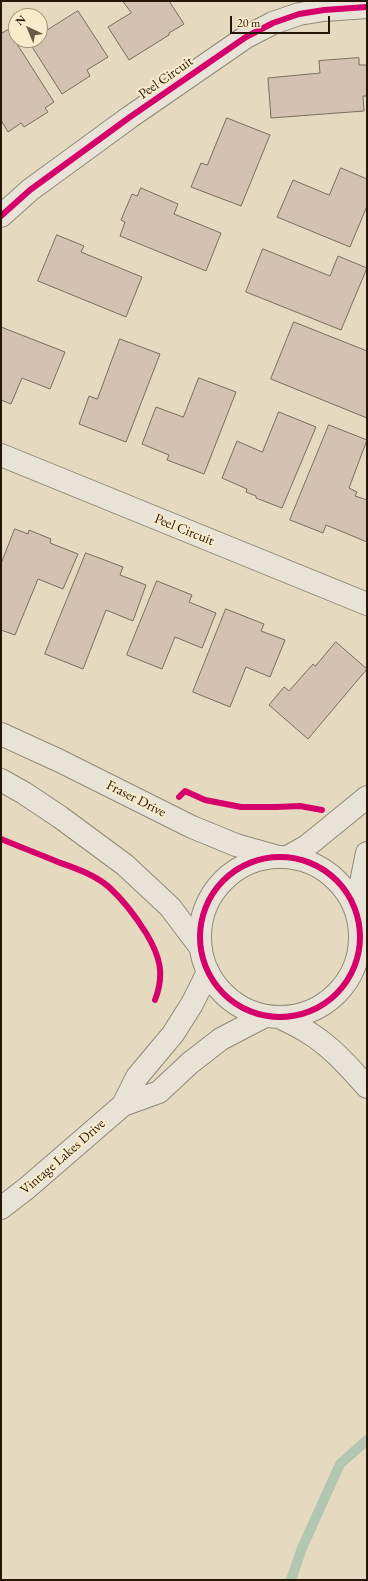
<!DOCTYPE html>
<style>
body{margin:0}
#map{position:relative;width:368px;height:1581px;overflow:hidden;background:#e5dabf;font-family:"EB Garamond",serif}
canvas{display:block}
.frame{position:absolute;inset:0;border:2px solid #261606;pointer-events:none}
.north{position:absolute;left:8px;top:8px;width:40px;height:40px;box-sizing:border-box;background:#f8ebcb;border:1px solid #a4967c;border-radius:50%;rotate:316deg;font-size:11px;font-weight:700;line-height:16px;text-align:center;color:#261606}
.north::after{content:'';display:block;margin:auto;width:14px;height:18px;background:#695b47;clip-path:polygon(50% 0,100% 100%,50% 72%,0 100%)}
.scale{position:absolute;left:230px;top:16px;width:100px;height:18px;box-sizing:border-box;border:2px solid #261606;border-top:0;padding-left:5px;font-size:12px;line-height:14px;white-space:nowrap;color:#261606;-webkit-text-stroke:3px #f8ebcb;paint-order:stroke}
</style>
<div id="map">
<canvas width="368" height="1581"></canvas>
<div class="frame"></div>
<div class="north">N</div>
<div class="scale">20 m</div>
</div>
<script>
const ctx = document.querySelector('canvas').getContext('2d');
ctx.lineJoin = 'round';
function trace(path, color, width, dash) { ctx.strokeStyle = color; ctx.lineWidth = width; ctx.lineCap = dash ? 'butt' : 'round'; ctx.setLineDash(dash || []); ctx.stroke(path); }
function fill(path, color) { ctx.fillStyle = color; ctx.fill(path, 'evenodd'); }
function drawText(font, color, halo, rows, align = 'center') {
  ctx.font = font + ' "EB Garamond",serif'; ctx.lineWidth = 4; ctx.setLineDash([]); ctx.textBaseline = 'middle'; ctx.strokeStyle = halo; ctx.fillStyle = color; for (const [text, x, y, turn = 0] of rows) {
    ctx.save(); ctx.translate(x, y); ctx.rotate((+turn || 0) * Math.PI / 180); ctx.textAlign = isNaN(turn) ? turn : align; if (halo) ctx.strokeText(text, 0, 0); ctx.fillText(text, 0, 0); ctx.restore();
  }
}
const stream = new Path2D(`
 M291 1580 302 1548 340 1464 367 1440`);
const building = new Path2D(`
 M123 1H169L184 24 169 33V35L129 60 108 27 131 13Z
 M78 11 108 57 87 70 90 76 62 94 29 42 33 40H40V35Z
 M8 30 54 102 45 108 48 112 24 127 21 123 8 132 1 120V34Z
 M359 58V65H367V96H363L364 111 271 118 268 78 320 73 319 61Z
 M227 118 270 135 241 206 191 187 201 163 207 165Z
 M341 168 367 179V206L350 247 277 217 293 180 329 195Z
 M141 188 178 204 174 214 221 233 206 271 120 236 125 222 121 220 132 194 137 196Z
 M57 235 84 246 81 252 142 277 126 317 38 281Z
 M263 249 330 276 338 256 367 268 341 330 246 292Z
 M294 322 367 351V418L271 379Z
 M1 327 65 352 50 389 22 378 11 404 1 400Z
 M120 339 160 354 126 442 79 424 89 396 97 399Z
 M199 378 236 392 204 474 167 460 169 455 142 444 156 407 183 417Z
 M279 412 316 427 282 508 256 498V496L246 492 247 489 222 478 237 441 262 452Z
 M329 425 367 440 349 488 357 492 355 496 367 500V542L326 525 323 533 290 520Z
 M15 529 28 534 29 530 51 539 50 543 78 554 63 589 38 579 15 635 1 630V564Z
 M86 553 123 567 120 575 146 585 133 621 106 610 83 669 45 654Z
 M157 581 192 595 189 602 216 613 202 648 175 637 162 669 127 655Z
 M226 609 264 624 261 631 285 640 270 677 246 667 230 707 193 692Z
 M336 642 367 669 308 739 269 705 284 687 289 691 313 664 315 666Z`);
const minor = new Path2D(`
 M1 216 30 190 130 117 246 37 273 23 299 14 324 10 367 7
 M1 455 367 604
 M289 856 307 846 367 797
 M356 907 367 853
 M123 1105 137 1077 173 1034 192 1004 208 972
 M1 1208 27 1188 123 1105 159 1092 190 1063 221 1039 265 1016`);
const tertiary = new Path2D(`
 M1 734 60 761 192 827 236 845 275 856
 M1 780 24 793 60 817 125 865 170 907 201 948
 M200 937a80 80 0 1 1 160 0a80 80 0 1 1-160 0Z
 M279 1017C289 1022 300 1027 309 1033 332 1047 349 1067 367 1087`);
const cycleway = new Path2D(`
 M1 216 30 190 130 117 246 37 273 23 299 14 324 10 367 7
 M179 797 185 791 205 800 241 807H276L300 806 322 810
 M1 839C20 847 39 854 58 862 75 868 96 875 110 888 124 901 136 917 146 933 160 956 165 974 155 1000
 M200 937a80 80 0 1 1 160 0a80 80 0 1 1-160 0Z`);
const streetNames = [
 ["Peel Circuit",166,78,-35],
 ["Peel Circuit",184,530,22],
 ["Fraser Drive",136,799,27],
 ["Vintage Lakes Drive",63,1157,-41]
];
trace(stream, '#b2c6b1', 10);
fill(building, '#d2c2af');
trace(building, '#766e5f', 1);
trace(minor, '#918978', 24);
trace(tertiary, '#918978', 24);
trace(minor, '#e8e3d6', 22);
trace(tertiary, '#e8e3d6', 22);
trace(cycleway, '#d6006c', 6);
drawText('14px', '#261606', '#f8ebcb', streetNames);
</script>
